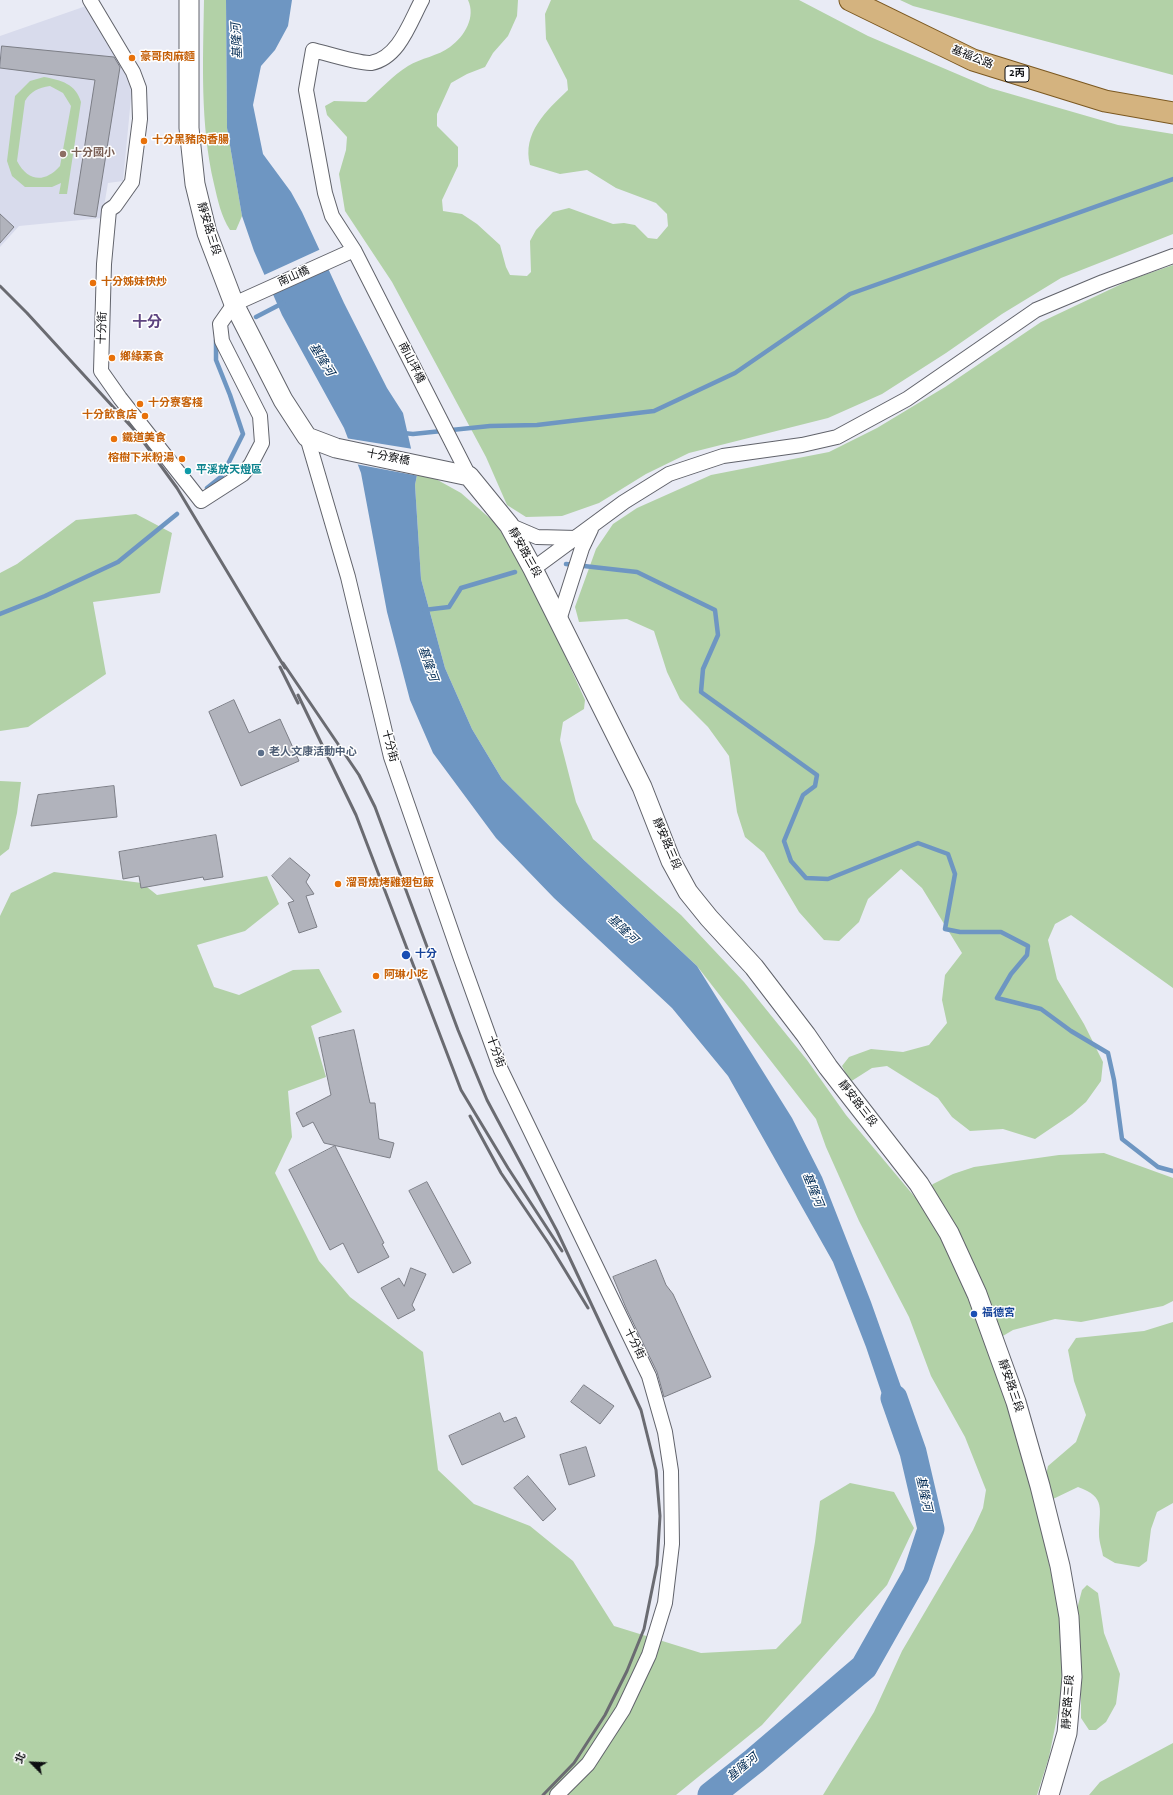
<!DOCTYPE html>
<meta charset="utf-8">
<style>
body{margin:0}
#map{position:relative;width:1173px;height:1795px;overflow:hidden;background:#e9ebf5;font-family:"Source Sans 3","Noto Sans TC",sans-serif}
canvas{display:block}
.north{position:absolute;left:12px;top:1743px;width:40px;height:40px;-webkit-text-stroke:3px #fff;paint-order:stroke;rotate:294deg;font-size:11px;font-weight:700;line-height:16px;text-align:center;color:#0c0d10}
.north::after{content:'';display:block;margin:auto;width:14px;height:18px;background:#0c0d10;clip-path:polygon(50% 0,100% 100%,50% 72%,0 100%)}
</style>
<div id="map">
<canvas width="1173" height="1795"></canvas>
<div class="north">北</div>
</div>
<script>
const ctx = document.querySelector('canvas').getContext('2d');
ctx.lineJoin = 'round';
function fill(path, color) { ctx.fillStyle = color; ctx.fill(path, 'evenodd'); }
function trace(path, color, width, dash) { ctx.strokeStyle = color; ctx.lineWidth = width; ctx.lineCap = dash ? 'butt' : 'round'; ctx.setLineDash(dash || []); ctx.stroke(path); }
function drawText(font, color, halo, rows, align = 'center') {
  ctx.font = font + ' "Source Sans 3","Noto Sans TC",sans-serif'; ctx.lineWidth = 3; ctx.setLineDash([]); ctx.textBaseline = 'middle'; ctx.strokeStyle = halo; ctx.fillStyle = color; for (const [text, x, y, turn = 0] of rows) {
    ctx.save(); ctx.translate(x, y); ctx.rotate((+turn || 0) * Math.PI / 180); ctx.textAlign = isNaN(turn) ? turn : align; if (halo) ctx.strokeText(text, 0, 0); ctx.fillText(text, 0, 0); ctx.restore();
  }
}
const built = new Path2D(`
 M86 6 122 57 132 88 123 181 108 183 102 218 19 226 0 247V36Z`);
const green = new Path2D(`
 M204 0H226L227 128 242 216 236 230H230C221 216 218 201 214 184 200 123 203 62 204 0Z
 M468 0H518L517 16 508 36 493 53 485 67 467 74 451 83 437 114V126L458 147V166L442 200 443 211 462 214 477 224 500 245 506 267 510 275 527 276 531 272 530 241 536 230 553 212 569 208 613 224 624 223 635 225 648 238 657 239 668 226 667 214 656 203 616 188 587 170 560 174 530 165C522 133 546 111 568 90L567 80 546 39 545 14 551 0H799L868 36 990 88 1118 125 1173 134V234L1061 278 1002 314 946 353 882 394 828 418 689 453 646 474 599 503 562 516 526 517 507 505 486 457 392 282 345 211 339 174 346 150 347 137 327 115 325 106 334 101 366 102C380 90 393 75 408 66 421 58 438 56 450 47 465 36 476 17 468 0Z
 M900 0H1173V75L913 6Z
 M44 77C61 80 76 84 81 102L67 194H59L61 183 52 187H25L12 176 7 161 15 96 30 81ZM50 86 63 93 71 106 60 166C45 183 28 182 17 161L25 101C31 91 38 88 50 86Z
 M1173 265V988L1071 915 1055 924 1048 940 1057 979 1084 1024 1103 1062 1101 1081 1086 1102 1072 1114 1035 1139 1003 1129 970 1131 952 1117 938 1098 887 1066 872 1068 850 1082 842 1066 849 1057 871 1049 903 1052 929 1045 947 1023 942 1000 945 975 962 953 922 888 901 869 868 899 859 922 839 941 824 940 799 912 764 853 745 837 737 812 729 756 708 727 680 699 667 672 654 631 627 619 579 622 575 607 596 549 613 524 637 508 711 475 829 452 877 428 945 387 1041 322 1130 280Z
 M417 475 434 478 461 493 493 521 522 560 585 700 584 709 563 722 560 740 576 802 593 839 681 915 744 982 807 1060 846 1115 914 1196 919 1198 933 1184 953 1174 974 1167 1059 1155 1104 1153 1173 1178V1301L1163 1306 1081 1322 1055 1319 1013 1330 986 1346 1008 1404 1032 1491 1063 1624 1064 1683 1049 1757 1037 1795H823L874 1712 902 1651 973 1530 983 1508 986 1490 965 1437 931 1376 909 1317 859 1221 826 1147 816 1119 697 966 585 861 502 779 472 729 445 668 421 579 415 485Z
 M136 514 172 533 160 593 93 602 106 674 28 727 0 731V573L17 564 76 520Z
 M0 781 21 782 17 813 9 849 0 856Z
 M54 872 142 883 157 895 267 876 279 904 245 931 197 945 214 987 239 995 293 970 319 969 342 1012 311 1026 326 1077 288 1091 292 1137 275 1173 319 1261 350 1297 423 1352 438 1470 474 1504 530 1526 573 1561 614 1626 701 1653 776 1649 801 1623 815 1542 820 1501 850 1483 894 1492 914 1528 887 1585 762 1725 676 1795H0V916L11 893Z
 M1173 1322V1503L1157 1512 1151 1529 1147 1561 1139 1567 1115 1563 1103 1556C1102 1549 1099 1542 1099 1534 1099 1510 1107 1497 1078 1487L1053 1499 1046 1475 1048 1466 1076 1442 1086 1415 1074 1381 1068 1350 1076 1338 1144 1331Z
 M1087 1585 1098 1593 1104 1633 1120 1674 1116 1704 1106 1722 1096 1730H1089L1081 1718V1656L1077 1609 1082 1590Z
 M1173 1743V1795H1089L1100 1782Z`);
const water = new Path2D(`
 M226 0H292L288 26 275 50 261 66 253 105 263 154 291 192 302 212 344 303 387 388 403 413 417 475 415 485 421 579 445 668 472 729 502 779 585 861 697 966 792 1118 822 1177 871 1302 917 1432 897 1433 891 1421 866 1347 833 1262 728 1076 672 1008 554 898 496 838 433 753 410 700 387 612 361 473 344 428 282 315 254 251 242 216 227 128Z`);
const pier = new Path2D(`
 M321 249 329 268 270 294 262 276Z
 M345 438 413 449 419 476 355 464Z`);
const stream = new Path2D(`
 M256 317 283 303
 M403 433 413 434 490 426 537 425 654 411 735 373 850 294 1173 179
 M207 488 222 476 243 434 230 395 216 360V340
 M566 564 637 572 715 610 718 635 703 669 701 692 817 775 815 786 803 795 784 841 791 861 806 878 828 879 918 843 948 854 955 874 945 929 960 932H1001L1028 946 1027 955 1011 974 997 998 1041 1009 1071 1031 1108 1053 1114 1080 1122 1139 1158 1167 1173 1171
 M424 610 449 607 461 588 515 572
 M0 614 45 596 118 562 177 514`);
const river = new Path2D(`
 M711 1795 754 1761 864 1667 916 1575 931 1529 913 1452 894 1398`);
const building = new Path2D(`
 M2 46 114 57 120 67 96 217 74 214 95 80 0 68Z
 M0 214 14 227 0 243Z
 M234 700 249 733 280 719 299 761 241 786 209 712Z
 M114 786 117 817 31 826 38 795Z
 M216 835 223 877 204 880 203 877 141 888 139 876 123 879 119 852Z
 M290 858 310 875 306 882 314 894 306 896 317 927 299 933 288 903 294 901 272 876Z
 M354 1030 370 1103H375L379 1139 394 1143 390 1158 324 1143 313 1122 303 1127 296 1113 331 1095 319 1038Z
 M335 1146 384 1243 382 1244 389 1257 358 1273 343 1243 330 1250 289 1170Z
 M427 1182 471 1263 453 1273 409 1191Z
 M656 1260 666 1285 673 1294 711 1377 664 1397 657 1372 626 1308 613 1277Z
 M411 1268 426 1274 412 1305 415 1310 398 1319 381 1288 399 1278 404 1286Z
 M584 1385 614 1406 600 1424 571 1402Z
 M500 1413 504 1422 516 1417 525 1437 462 1465 449 1436Z
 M586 1447 595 1476 569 1485 560 1455Z
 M528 1476 556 1509 543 1521 514 1488Z`);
const minor = new Path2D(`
 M90 0 133 72 139 88 140 119 132 182 115 206 109 210 104 264 101 371 120 398 201 501 243 474 251 464 262 443 260 416 222 341 220 324 234 304 354 250
 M422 0C410 22 399 58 371 63 360 64 325 53 313 50L306 90 325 193 332 216 354 250 469 476
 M307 437 348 577 391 757 460 956 501 1070 649 1376 665 1432 671 1471 672 1544 665 1603 649 1655 623 1710 588 1764 557 1795
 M509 525 537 537 577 538
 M533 569 624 502 669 474 723 456 802 445 837 437 907 399 1036 310 1103 282 1173 256
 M559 620 582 548 591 529`);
const secondary = new Path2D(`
 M189 0V128L195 184 207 233 234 304 283 400 307 437 336 448 469 476 509 525 533 569 642 787 671 861 688 892 709 918 754 967 806 1035 828 1067 919 1184 949 1233 977 1294 1016 1402 1040 1486 1060 1566 1069 1617 1072 1677 1067 1733 1049 1795`);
const primary = new Path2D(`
 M850 0 973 60 1105 101 1173 113`);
const rail = new Path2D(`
 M0 286 27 313 137 433 177 488 285 668
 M283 663 359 775 375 807 458 1030 487 1100 557 1231 641 1410 656 1470 660 1516 657 1565 644 1629 627 1671 605 1715 574 1763 543 1795
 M280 667 298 703
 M298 695 356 815 461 1090 508 1168 562 1251
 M470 1116 501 1173 549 1244 588 1308`);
const markers = [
 [132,58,4,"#e8710a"],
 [144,141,4,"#e8710a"],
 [63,154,4,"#8d6e63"],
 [93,283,4,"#e8710a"],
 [112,358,4,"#e8710a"],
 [140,404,4,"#e8710a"],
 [145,416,4,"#e8710a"],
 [114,439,4,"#e8710a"],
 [182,459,4,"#e8710a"],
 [188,471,4,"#0f9aa8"],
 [261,753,4,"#5c6f8a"],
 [338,884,4,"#e8710a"],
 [406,955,5,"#1a4fb4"],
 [376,976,4,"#e8710a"],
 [974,1314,4,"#1a4fb4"]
];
const shields = [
 [1017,74,24]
];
const shieldNames = [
 ["2丙",1017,74]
];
const foodNames = [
 ["豪哥肉麻麵",140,58],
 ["十分黑豬肉香腸",152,141],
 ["十分姊妹快炒",101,283],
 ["鄉緣素食",120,358],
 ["十分寮客棧",148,404],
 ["十分飲食店",137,416,"right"],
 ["鐵道美食",122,439],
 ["榕樹下米粉湯",174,459,"right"],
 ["溜哥燒烤雞翅包飯",346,884],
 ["阿琳小吃",384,976]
];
const streetNames = [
 ["基福公路",972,58,22],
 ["靜安路三段",208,229,73],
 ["南山橋",294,277,-24],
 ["十分街",103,328,-88],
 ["南山坪橋",411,363,63],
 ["十分寮橋",388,458,11],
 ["靜安路三段",524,553,61],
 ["十分街",389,746,75],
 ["靜安路三段",666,844,67],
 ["十分街",495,1052,70],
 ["靜安路三段",857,1104,52],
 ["十分街",634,1344,64],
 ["靜安路三段",1010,1386,71],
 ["靜安路三段",1069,1702,-86]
];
const educationNames = [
 ["十分國小",71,154]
];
const cultureNames = [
 ["平溪放天燈區",196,471]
];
const serviceNames = [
 ["老人文康活動中心",269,753]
];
const transitNames = [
 ["十分",415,955],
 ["福德宮",982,1314]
];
const waterNames = [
 ["基隆河",238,41,-93],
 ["基隆河",321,360,58],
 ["基隆河",427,664,70],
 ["基隆河",622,930,43],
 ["基隆河",812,1190,68],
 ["基隆河",923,1494,77],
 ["基隆河",743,1768,-40]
];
const districtNames = [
 ["十分",147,324]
];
fill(built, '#d8dbec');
fill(green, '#b2d1a7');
fill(water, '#6e96c2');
fill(pier, '#e9ebf5');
trace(stream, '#6e96c2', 4.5);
trace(river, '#6e96c2', 27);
fill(building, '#b1b3bc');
trace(building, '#7c7e86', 1);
trace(minor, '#61636b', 16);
trace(secondary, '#61636b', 21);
trace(primary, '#7b5820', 23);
trace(minor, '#fff', 14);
trace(secondary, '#fff', 19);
trace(primary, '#d4b37f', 21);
trace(rail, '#6a6b71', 3);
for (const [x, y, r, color] of markers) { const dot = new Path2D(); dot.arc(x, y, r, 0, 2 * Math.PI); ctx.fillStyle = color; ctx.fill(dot); trace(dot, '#fff', 1.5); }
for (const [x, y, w] of shields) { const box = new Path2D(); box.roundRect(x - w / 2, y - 8, w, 16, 3); ctx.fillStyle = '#fff'; ctx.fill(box); trace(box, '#0c0d10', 1); }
drawText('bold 10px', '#0c0d10', null, shieldNames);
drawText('bold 11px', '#c56008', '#fff', foodNames, 'left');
drawText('11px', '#0c0d10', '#fff', streetNames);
drawText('bold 11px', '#785e54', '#fff', educationNames, 'left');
drawText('bold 11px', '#0d838f', '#fff', cultureNames, 'left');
drawText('bold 11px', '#4e5e75', '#fff', serviceNames, 'left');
drawText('bold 11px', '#164399', '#fff', transitNames, 'left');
drawText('italic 12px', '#002a53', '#fff', waterNames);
drawText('bold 15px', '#5d437f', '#fff', districtNames);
</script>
